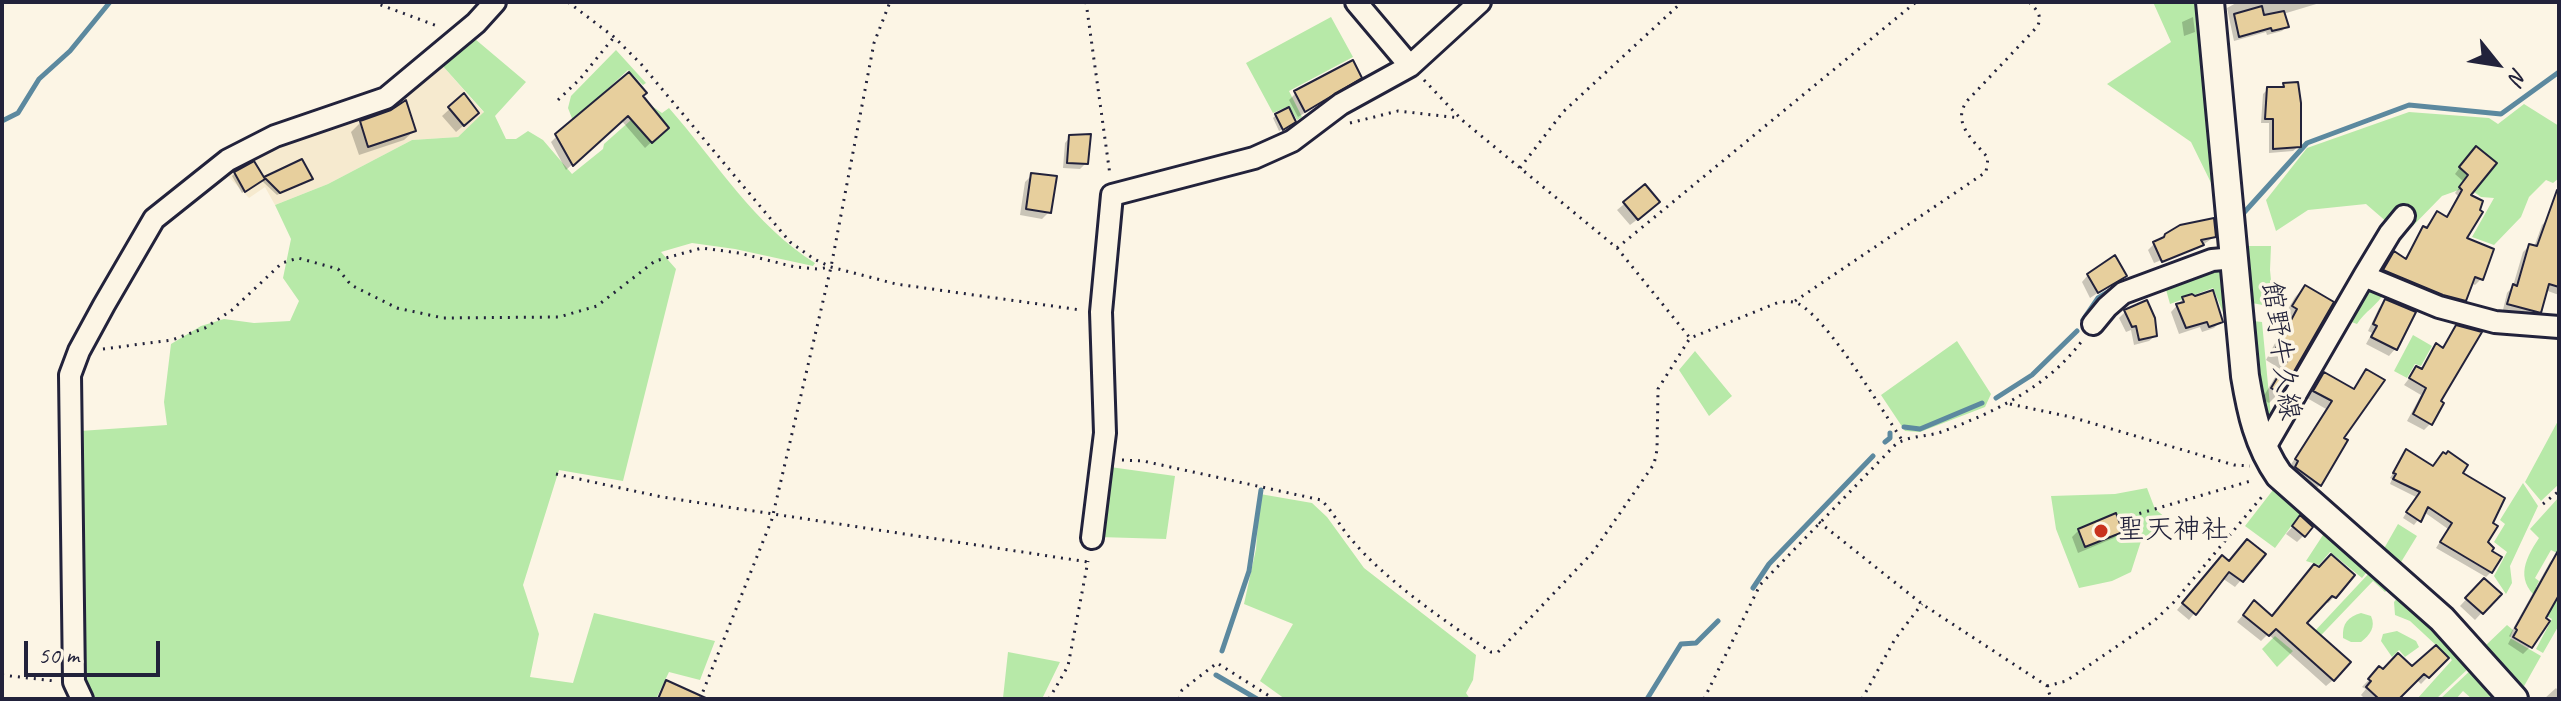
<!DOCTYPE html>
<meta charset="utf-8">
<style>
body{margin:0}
#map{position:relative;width:2561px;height:701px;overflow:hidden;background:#fcf5e5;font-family:Caveat,sans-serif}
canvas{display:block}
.frame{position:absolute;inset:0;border:4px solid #22223b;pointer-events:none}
.north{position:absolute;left:2457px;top:24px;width:80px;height:80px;-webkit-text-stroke:6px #fcf5e5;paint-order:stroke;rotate:120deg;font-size:22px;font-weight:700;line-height:32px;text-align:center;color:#22223b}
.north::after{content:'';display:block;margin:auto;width:28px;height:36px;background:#22223b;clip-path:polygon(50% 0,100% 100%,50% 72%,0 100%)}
.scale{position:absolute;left:24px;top:641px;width:136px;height:36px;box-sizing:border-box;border:4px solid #22223b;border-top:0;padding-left:10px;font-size:24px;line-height:28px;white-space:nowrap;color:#22223b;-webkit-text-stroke:6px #fcf5e5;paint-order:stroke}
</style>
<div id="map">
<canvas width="2561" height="701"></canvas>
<div class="frame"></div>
<div class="north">N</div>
<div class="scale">50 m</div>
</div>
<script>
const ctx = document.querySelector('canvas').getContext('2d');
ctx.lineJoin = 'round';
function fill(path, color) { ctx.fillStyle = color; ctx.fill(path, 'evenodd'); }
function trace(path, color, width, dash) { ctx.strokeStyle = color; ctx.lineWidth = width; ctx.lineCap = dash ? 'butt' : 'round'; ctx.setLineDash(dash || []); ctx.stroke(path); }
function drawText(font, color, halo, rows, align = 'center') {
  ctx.font = font + ' Caveat,"Klee One",sans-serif'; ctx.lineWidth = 7; ctx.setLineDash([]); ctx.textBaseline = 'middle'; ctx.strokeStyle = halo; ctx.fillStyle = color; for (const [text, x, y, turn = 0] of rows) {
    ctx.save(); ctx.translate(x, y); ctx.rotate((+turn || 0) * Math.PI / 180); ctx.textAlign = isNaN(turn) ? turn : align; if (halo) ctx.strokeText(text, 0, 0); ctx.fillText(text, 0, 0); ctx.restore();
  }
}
const built = new Path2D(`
 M441 64 484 113 458 137 412 140 328 184 275 205 265 187 249 198 225 173 227 168Z`);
const green = new Path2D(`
 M2153 2H2201L2216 193 2191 142 2107 84 2171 42Z
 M1331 17 1353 57 1289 91 1302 117 1297 120 1289 106 1273 113 1246 63Z
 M475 39 526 82 495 116 506 139H516L528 131 543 140 572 174 603 149 604 144 649 104 662 113 669 108C715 160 755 226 815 263L813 266 735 249 692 243 661 252 676 269 623 481 559 470 523 585 539 634 530 677 573 683 594 613 715 641 700 680 669 672 656 699H93L85 682 86 630 80 431 167 425 164 402 171 344 201 326 224 319 254 323 290 321 299 301 283 278 291 239 275 205 328 184 412 140 458 137 484 112 441 64Z
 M616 50 646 83 643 85 628 70 573 121 568 108 571 96Z
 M2524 104 2559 126V178L2553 183 2546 180 2529 197 2521 217 2494 245 2472 237 2494 198 2481 197 2467 187 2442 196 2403 236 2366 204 2308 210 2276 231 2266 200 2307 148 2409 112 2489 118 2498 124Z
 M2247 246H2271L2270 270 2273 300 2268 306 2252 303Z
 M2224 266 2229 327 2213 288 2170 304 2165 286Z
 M2366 286 2385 292C2377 306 2365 311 2357 324L2346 320Z
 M2253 321 2262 322 2271 416 2262 419 2258 403Z
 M2413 335 2432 346 2421 366 2415 364 2407 378 2394 371Z
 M1957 341 1991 394 1985 407 1920 432 1905 431 1881 395Z
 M1695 351 1732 396 1709 416 1679 370Z
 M2559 419V484L2541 501 2525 482Z
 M1110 467 1175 476 1166 539 1099 537Z
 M2523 483 2538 506 2510 566 2512 583 2506 594 2494 576 2507 552 2494 542 2505 524 2500 520Z
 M2276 486 2303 510 2275 548 2245 526Z
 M2147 488 2155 509 2166 518V528L2142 538 2131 572 2112 581 2079 588 2056 529 2051 496 2115 494Z
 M1260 494 1312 503 1327 517 1364 568 1476 655 1473 680 1466 693 1470 699H1285L1260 681 1293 624 1244 604 1256 549Z
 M2559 497V554L2551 550 2535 578 2539 581 2536 587 2556 599 2559 595V625L2543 653 2536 649 2552 619 2538 611 2542 602C2515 582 2523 562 2539 538L2530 529Z
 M2398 524 2417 536 2398 567 2382 552Z
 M2330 533 2370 568 2362 578 2330 552 2319 565 2306 561 2323 535Z
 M2372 570 2391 586 2385 592 2373 581 2304 653 2299 648Z
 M2400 595 2471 666 2436 699H2417L2452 660 2410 621 2395 615 2394 602Z
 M2361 613 2371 616C2376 627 2370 635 2361 642H2351L2343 638C2342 623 2348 617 2361 613Z
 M2507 625 2513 630 2510 638 2541 656 2523 688 2484 647Z
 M2397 631 2416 641 2419 647 2405 657 2399 650 2392 657 2381 641 2383 634Z
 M2275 636 2293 651 2277 667 2262 649Z
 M1008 652 1060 662 1042 699 1003 698Z
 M2473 668 2500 699H2472L2463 691 2456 699H2440Z`);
const shadow = new Path2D(`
 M2238 2H2323L2283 14 2286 27 2282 31 2267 35 2266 32 2234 41 2227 8Z
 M2193 17 2195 32 2184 36 2182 22Z
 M1359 77 1352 84 1298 117 1289 100 1296 93Z
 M2284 85 2299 146 2293 151 2269 153V123H2261L2263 94 2268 89H2280Z
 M464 96 470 120 456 132 442 116Z
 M641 96 661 133 645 148 621 120 566 170 551 142 557 136Z
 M1276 115 1291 124 1279 131 1273 118Z
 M361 122 414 131 404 140 359 155 351 132Z
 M1070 137 1086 163 1080 169 1063 168 1065 143Z
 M2470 154 2468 195 2478 211 2464 239 2481 279 2475 285 2471 283 2464 300 2458 305 2379 276 2394 254 2404 260 2418 235 2437 214 2446 219 2458 196 2455 193 2464 182 2455 174Z
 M301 161 307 181 277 195 261 180 242 193 232 176 235 173 264 180Z
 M1032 175 1049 212 1042 219 1020 215 1025 182Z
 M1645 187 1651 209 1630 225 1617 210Z
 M2548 219 2559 223V295L2545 290 2539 312 2533 318 2503 310 2507 293 2513 286 2523 252 2529 246 2534 247 2542 225Z
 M2214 237 2197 249V246L2154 263 2148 250 2154 244Z
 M2088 275H2125L2090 298 2082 282Z
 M2305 287 2331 303 2279 393 2269 403 2262 399 2280 369 2266 360 2288 319 2284 316 2295 297Z
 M2183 299 2221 321 2214 328 2202 332 2200 327 2179 334 2171 312Z
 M2386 301 2395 349 2389 356 2366 344 2372 333 2368 331 2379 308Z
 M2146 302 2155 336 2149 341 2134 345 2131 330 2126 332 2119 318 2125 312Z
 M2457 327 2438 402 2431 423 2424 430 2407 421 2421 395 2404 385 2417 368 2420 370 2436 346 2441 349Z
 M2366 372 2341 439 2320 485 2313 491 2289 475 2293 468 2290 466 2326 409 2307 398 2324 374 2352 391Z
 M2406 452 2432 468 2443 454 2460 474 2485 542 2491 572 2486 577 2436 548 2448 529 2424 512 2414 525 2403 518 2416 497 2390 484 2392 479 2390 478Z
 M2294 525 2304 535 2297 542 2286 534Z
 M2079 530 2121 531 2114 538 2078 553 2072 537Z
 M2263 554 2235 587 2222 578 2189 620 2177 610 2215 564Z
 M2557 555 2559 591 2530 647 2523 654 2508 644 2511 638 2509 636 2550 562Z
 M2319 569 2334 597 2328 603 2325 601 2304 623 2333 680 2326 686 2268 634 2261 641 2237 622 2248 609 2271 618Z
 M2484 580 2499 594 2475 620 2460 606Z
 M2446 658 2421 684 2416 679 2396 699H2365L2361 695 2366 689 2362 687 2379 669 2383 672 2412 668Z
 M2556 688 2559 692V699H2544Z`);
const stream = new Path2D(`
 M2 121 18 113 39 79 70 51 110 2
 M2240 217 2307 143 2409 105 2501 114 2559 72
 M2083 320 2098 298 2113 289
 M1996 398 2032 375 2077 331
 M1904 427 1920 429 1982 403
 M1885 442 1890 438V433
 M1753 588 1769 564 1873 456
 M1222 651 1249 571 1261 490
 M1216 675 1257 699
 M1647 699 1681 644 1696 643 1718 621`);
const building = new Path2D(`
 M2262 6 2264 15 2284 11 2289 27 2272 31 2271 28 2239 37 2234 14Z
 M1353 60 1362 78 1305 112 1294 91Z
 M629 72 647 93 643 96 669 128 652 143 628 116 573 166 555 134Z
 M2298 82 2301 103V147L2273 149V119H2265L2267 87H2284L2283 83Z
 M464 93 479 113 464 126 448 107Z
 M406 100 416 131 368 147 360 121 391 110Z
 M1289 107 1296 122 1283 130 1275 114Z
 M1091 134 1088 164 1067 163 1069 135Z
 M2476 146 2497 163 2471 195 2483 201 2480 210 2483 212 2467 238 2494 249 2483 280 2475 277 2466 301 2443 295 2383 270 2394 251 2406 259 2423 226 2427 228 2437 211 2447 217 2462 190 2459 187 2468 175 2459 167Z
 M302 159 313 179 280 193 264 177Z
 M254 161 265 179 245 192 234 172Z
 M1031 173 1057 176 1051 213 1026 209Z
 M1645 184 1660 202 1638 220 1623 202Z
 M2557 190H2559V287L2549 284 2541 313 2507 304 2513 284 2517 286 2529 244 2537 246Z
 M2214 218 2216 237 2201 240 2204 245 2162 262 2153 242 2164 237 2165 234 2180 225Z
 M2115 255 2127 276 2098 293 2087 274Z
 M2305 285 2334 302 2281 394 2271 388 2289 358 2275 350 2297 309 2292 306Z
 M2213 290 2223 322 2209 327 2207 322 2186 328 2176 304 2184 302 2182 297 2192 294 2195 296Z
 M2385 299 2416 312 2397 350 2371 337 2377 326 2373 324Z
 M2147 300 2155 318 2157 336 2139 340 2136 326 2132 327 2124 310Z
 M2456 325 2482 332 2441 401 2444 403 2432 425 2413 414 2426 388 2409 378 2416 366 2422 369 2436 343 2443 348Z
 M2366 369 2385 380 2344 438 2348 440 2321 486 2295 467 2298 461 2295 459 2332 401 2313 391 2324 372 2354 389Z
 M2406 449 2433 466 2443 452 2446 454 2448 451 2468 465 2463 473 2505 498 2493 523 2498 526 2488 542 2494 548 2492 551 2502 557 2492 573 2440 542 2452 523 2428 507 2421 522 2406 512 2420 492 2393 479 2396 474 2393 473Z
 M2116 513 2123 532 2085 547 2078 529Z
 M2300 515 2313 527 2305 537 2292 526Z
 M2247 539 2266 554 2243 582 2229 572 2196 615 2182 603 2222 555 2229 561Z
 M2559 549V595L2546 618 2550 621 2532 648 2513 637 2517 630 2515 628Z
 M2331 554 2355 575 2336 598 2332 596 2307 623 2351 662 2334 681 2276 629 2269 636 2243 615 2254 600 2272 616 2314 564 2319 567Z
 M2484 578 2502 594 2483 614 2465 598Z
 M2436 645 2449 658 2429 678 2424 674 2399 699H2379L2366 687 2371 681 2368 679 2379 666 2383 669 2398 653 2412 666Z
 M666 680 708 699H658Z`);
const path = new Path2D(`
 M373 2 440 27
 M568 2 614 37 641 64 790 242 814 259 831 267 896 284 1081 310
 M1086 2 1110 175
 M1424 80 1462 120 1617 248 1690 338 1779 302C1785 302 1791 301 1797 303 1828 318 1881 409 1902 440
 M558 100 580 79 614 37
 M1350 123 1398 111 1460 118
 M1520 168 1563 112 1682 2
 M1617 248 1916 2
 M1795 301 1986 172 1988 158C1974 141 1950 122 1968 100L2037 27C2043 16 2037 10 2029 2
 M103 349 172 340 205 328 232 310 282 263 298 258 338 269 351 285 397 308 443 318 559 317 597 306 655 261 702 248 739 253 795 267 817 269 831 267
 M2010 404 2071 417 2234 465 2250 466
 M1122 460 1143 461 1321 500C1333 511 1340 527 1351 539 1386 581 1446 622 1491 652H1498L1593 552 1654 464 1657 450 1658 389 1690 338
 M556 474 662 497 1088 562
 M2543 504 2559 491
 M2124 518 2254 480
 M1819 522 1922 604 2047 686 2051 699
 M2 675 55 681
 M2047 686 2066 681 2154 621 2174 602 2265 493
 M700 699 772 519 831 267 874 43 890 2
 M1049 699 1068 666 1088 561
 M1179 699 1182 690 1217 663 1274 699
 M1704 699 1760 585 1896 444C1910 435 1929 437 1944 431 1997 411 2051 385 2084 338
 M1862 699 1895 639 1922 604`);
const minor = new Path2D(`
 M1356 2 1410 66
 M2364 276 2390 233 2404 216
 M2093 324 2107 307 2123 293 2212 260 2235 258
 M2264 449 2364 276 2439 307 2495 322 2559 327
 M1092 538 1105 433 1101 312 1112 195 1254 158 1292 141 1341 104 1410 66 1480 2
 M82 699 74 682 70 375 79 351 104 305 154 219 228 160 275 136 386 98 476 23 495 2`);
const major = new Path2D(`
 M2210 2 2245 376C2251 412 2258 445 2279 475L2442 619 2514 699`);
const markers = [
 [2101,531,8,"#c8321e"]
];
const streetNames = [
 ["館野牛久線",2280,351,82]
];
const poiNames = [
 ["聖天神社",2117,531]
];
fill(built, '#f6eacf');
fill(green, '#b7e9a8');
fill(shadow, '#0003');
trace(stream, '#5c899f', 5);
fill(building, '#e7cf9d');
trace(building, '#22223b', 2);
trace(minor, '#22223b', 26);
trace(major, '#22223b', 32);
trace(path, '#22223b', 3, [2, 6]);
trace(minor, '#fcf5e5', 20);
trace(major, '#fcf5e5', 26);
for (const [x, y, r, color] of markers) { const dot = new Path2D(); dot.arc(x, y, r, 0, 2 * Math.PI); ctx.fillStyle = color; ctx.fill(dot); trace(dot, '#fcf5e5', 3); }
drawText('28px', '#22223b', '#fcf5e5', streetNames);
drawText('28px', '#22223b', '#fcf5e5', poiNames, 'left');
</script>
